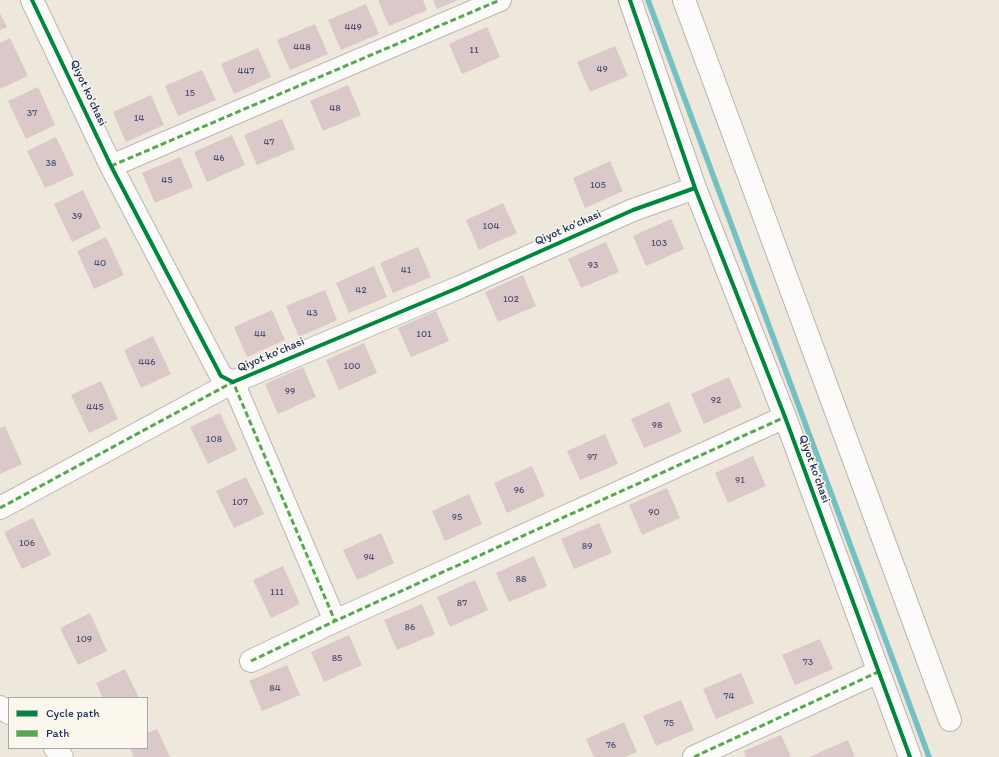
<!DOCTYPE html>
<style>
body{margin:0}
#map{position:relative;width:999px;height:757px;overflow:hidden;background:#eee7db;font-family:Itim,sans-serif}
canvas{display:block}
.legend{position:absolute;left:8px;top:697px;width:140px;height:52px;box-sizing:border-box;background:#fbf7ec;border:1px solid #a1a7b3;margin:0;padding:5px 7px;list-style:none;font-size:12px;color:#1b2f5e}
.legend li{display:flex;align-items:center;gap:8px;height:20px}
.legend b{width:20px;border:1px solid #a1a7b3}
</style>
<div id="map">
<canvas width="999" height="757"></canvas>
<ul class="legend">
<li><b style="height:5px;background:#00873e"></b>Cycle path</li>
<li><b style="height:5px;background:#52ab49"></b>Path</li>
</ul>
</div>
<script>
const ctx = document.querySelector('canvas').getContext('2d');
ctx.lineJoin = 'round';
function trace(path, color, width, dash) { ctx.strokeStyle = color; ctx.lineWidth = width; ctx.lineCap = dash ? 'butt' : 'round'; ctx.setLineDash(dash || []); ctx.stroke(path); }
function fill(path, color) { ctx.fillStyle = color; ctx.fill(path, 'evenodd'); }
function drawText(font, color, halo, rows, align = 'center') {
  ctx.font = font + ' Itim,sans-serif'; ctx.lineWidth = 3; ctx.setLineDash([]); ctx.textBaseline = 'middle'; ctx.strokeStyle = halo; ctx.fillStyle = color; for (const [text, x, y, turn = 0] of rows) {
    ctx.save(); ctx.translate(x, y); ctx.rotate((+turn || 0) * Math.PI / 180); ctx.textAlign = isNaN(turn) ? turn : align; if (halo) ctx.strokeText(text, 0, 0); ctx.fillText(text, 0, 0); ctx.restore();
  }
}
const stream = new Path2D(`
 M648 0 929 757`);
const building = new Path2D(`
 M378 0H423L427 10 389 26Z
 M433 0H458L437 9Z
 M366 4 379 34 341 50 328 20Z
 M0 13 7 27 0 30Z
 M315 24 328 54 290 70 277 40Z
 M487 27 500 57 462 74 449 44Z
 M10 38 28 76 0 89V43Z
 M615 46 628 76 590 92 577 62Z
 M258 48 271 77 234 94 221 64Z
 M202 70 216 100 178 116 165 86Z
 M348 85 361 115 323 131 310 101Z
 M38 87 55 125 26 139 8 101Z
 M151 95 164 125 126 142 113 112Z
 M282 119 295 149 257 165 244 135Z
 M232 135 245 165 207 182 194 152Z
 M56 137 74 175 45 188 27 151Z
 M180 157 193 187 155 203 142 173Z
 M610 161 623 191 585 208 573 178Z
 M83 190 101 228 72 242 54 204Z
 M503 203 517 233 479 250 466 220Z
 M671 219 684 249 646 266 633 236Z
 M106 237 124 275 94 289 77 251Z
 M606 242 619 272 581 288 568 259Z
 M418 247 431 277 393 293 380 263Z
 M374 266 387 297 349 313 336 283Z
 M523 275 536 306 498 322 485 292Z
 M325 290 337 320 299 337 286 306Z
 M272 310 285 340 247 357 234 327Z
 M436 311 449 341 411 357 398 328Z
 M153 336 171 374 141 388 124 350Z
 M364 343 377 373 339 390 326 360Z
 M303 367 316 397 278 414 265 384Z
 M729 377 742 407 704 424 691 394Z
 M101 381 118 419 89 433 71 395Z
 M669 402 682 432 644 448 631 419Z
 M220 413 237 450 208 464 190 427Z
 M5 426 22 464 0 474V428Z
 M605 434 618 464 580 480 567 451Z
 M753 456 766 486 728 503 715 473Z
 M532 466 545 496 507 513 494 483Z
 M246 477 264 514 234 528 216 491Z
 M667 488 680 518 642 535 629 505Z
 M469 494 482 524 445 541 432 511Z
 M33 518 51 555 22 569 4 532Z
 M599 523 612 553 574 569 561 539Z
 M381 533 394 563 357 580 343 550Z
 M534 556 547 586 509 602 496 573Z
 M283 566 300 604 271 618 253 580Z
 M475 580 488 610 450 627 437 597Z
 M422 604 435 634 397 650 384 620Z
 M90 613 107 651 78 665 60 628Z
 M349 635 362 665 324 682 311 652Z
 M820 639 833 669 795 685 782 655Z
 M287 665 300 695 262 711 249 681Z
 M125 669 139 698H103L96 683Z
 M741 673 754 703 716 719 703 689Z
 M681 700 694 730 656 746 643 716Z
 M624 722 637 752 625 757H594L586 739Z
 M157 729 170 757H134L130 748H147V733Z
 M781 735 791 757H746L744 751Z
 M848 740 855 757H809Z`);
const minor = new Path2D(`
 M32 0 111 166 221 376 233 382 460 287 633 210 695 188
 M630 0 695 188 785 417 910 757
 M684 0 950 720
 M111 166 500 0
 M0 508 233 382 335 621
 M251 661 335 621 785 417
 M0 707 9 713
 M55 748 62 757
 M694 757 878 672`);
const quiet = new Path2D(`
 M111 166 500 0
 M0 508 233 382 335 621
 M251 661 335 621 785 417
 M694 757 878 672`);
const cycleway = new Path2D(`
 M32 0 111 166 221 376 233 382 460 287 633 210 695 188
 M630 0 695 188 785 417 910 757`);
const numberNames = [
 ["449",353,27],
 ["448",302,47],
 ["11",474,50],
 ["49",602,69],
 ["447",246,71],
 ["15",190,93],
 ["48",335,108],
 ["37",32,113],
 ["14",139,118],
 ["47",269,142],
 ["46",219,158],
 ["38",51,163],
 ["45",167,180],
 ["105",598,185],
 ["39",77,216],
 ["104",491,226],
 ["103",659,243],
 ["40",100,263],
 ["93",593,265],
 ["41",406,270],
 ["42",361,290],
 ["102",511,299],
 ["43",312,313],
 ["44",260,334],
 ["101",424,334],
 ["446",147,362],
 ["100",352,366],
 ["99",290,391],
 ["92",716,400],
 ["445",95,407],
 ["98",657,425],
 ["108",214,439],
 ["97",592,457],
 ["91",740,480],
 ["96",519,490],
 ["107",240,502],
 ["90",654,512],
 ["95",457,517],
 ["106",27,543],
 ["89",587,546],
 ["94",369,557],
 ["88",521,579],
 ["111",277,592],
 ["87",462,603],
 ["86",410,627],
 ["109",84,639],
 ["85",337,658],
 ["73",808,662],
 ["84",275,688],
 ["74",729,696],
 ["75",669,723],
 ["76",611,745]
];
const streetNames = [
 ["Qiyot ko'chasi",88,93,65],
 ["Qiyot ko'chasi",568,228,-24],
 ["Qiyot ko'chasi",271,355,-23],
 ["Qiyot ko'chasi",814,469,70]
];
trace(stream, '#74c0c2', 5.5);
fill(building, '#dbc8c8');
trace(minor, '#b9b7b3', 24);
trace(minor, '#fcfbfa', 22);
trace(quiet, '#52ab49', 3, [6, 3]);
trace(cycleway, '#00873e', 4);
drawText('10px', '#4b5578', null, numberNames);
drawText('12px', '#1b2f5e', '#fbf7ec', streetNames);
</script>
